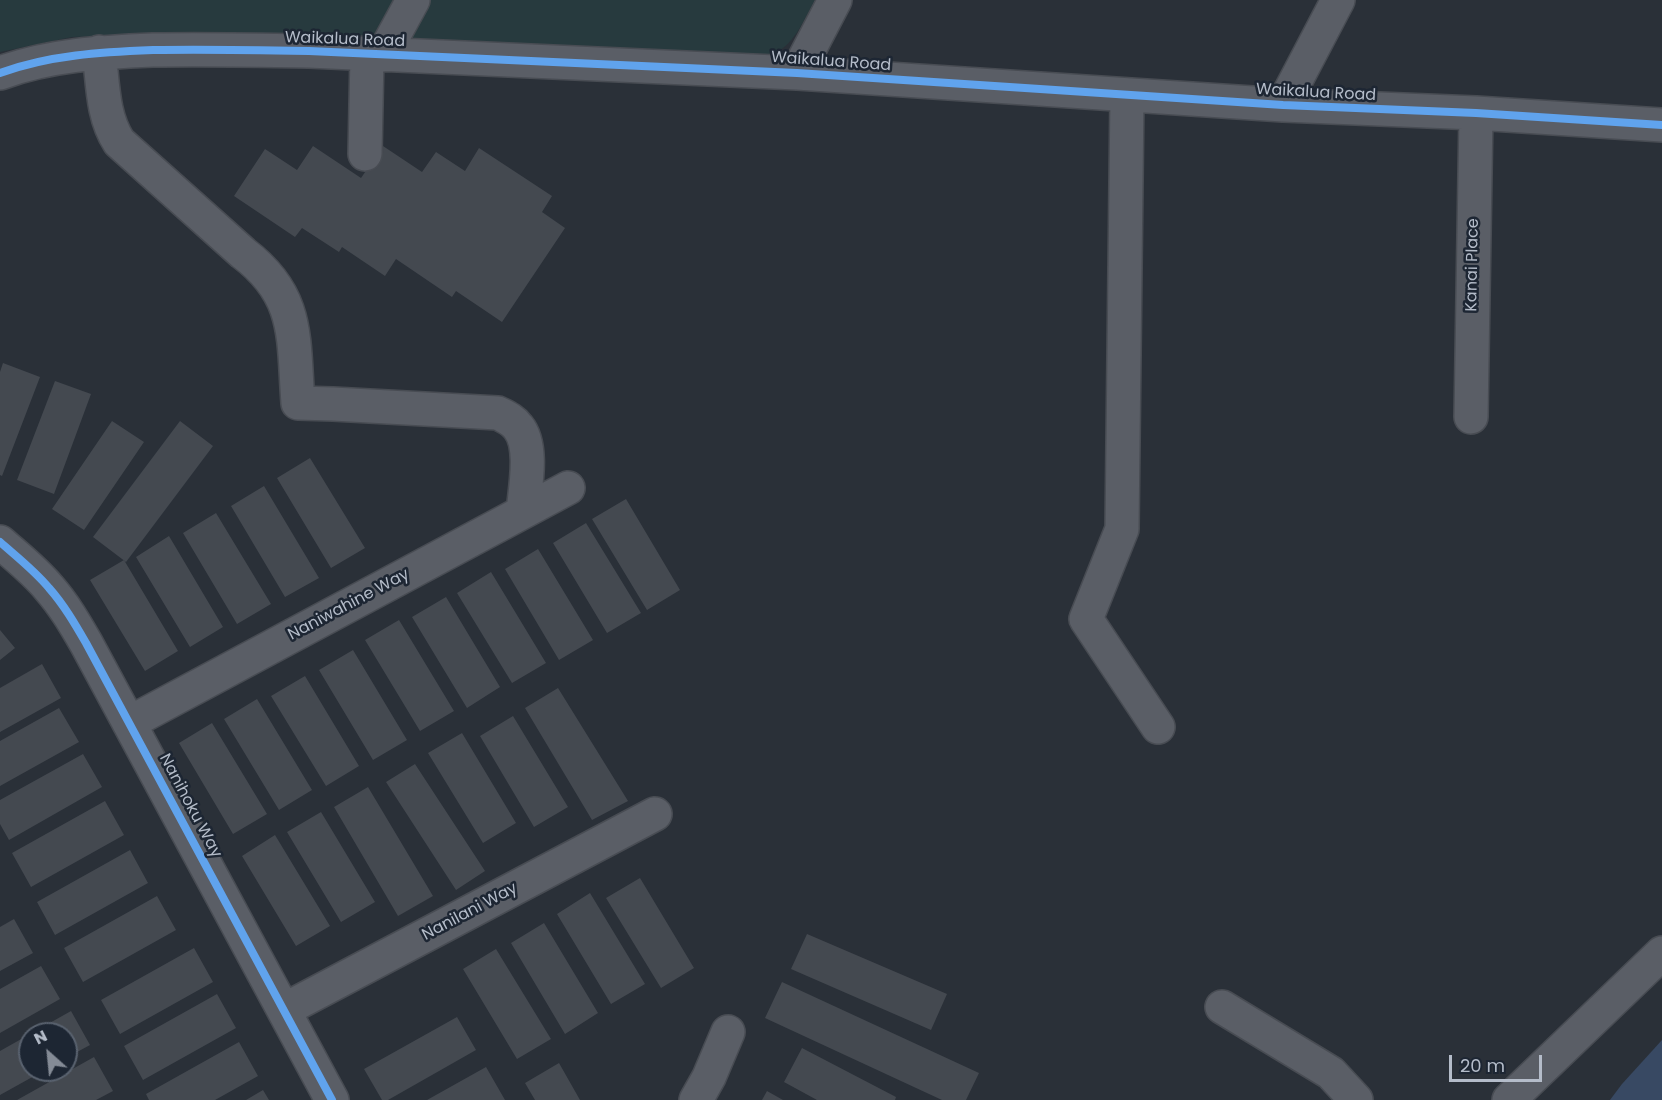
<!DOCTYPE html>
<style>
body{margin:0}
#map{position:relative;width:1662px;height:1100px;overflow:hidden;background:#2a3038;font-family:Poppins,sans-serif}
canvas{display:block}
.north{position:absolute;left:18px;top:1022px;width:60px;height:60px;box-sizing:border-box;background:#1d2633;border:2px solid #59626f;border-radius:50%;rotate:333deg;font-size:16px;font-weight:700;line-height:24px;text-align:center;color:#b4bcc9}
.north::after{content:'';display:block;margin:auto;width:21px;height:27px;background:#848b96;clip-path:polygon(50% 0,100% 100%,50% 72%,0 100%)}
.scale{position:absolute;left:1449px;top:1055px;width:93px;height:27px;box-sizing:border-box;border:3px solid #b4bcc9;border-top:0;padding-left:8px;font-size:18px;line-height:21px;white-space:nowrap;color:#b4bcc9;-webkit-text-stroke:4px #1d2633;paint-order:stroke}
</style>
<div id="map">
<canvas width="1662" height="1100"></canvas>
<div class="north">N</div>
<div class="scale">20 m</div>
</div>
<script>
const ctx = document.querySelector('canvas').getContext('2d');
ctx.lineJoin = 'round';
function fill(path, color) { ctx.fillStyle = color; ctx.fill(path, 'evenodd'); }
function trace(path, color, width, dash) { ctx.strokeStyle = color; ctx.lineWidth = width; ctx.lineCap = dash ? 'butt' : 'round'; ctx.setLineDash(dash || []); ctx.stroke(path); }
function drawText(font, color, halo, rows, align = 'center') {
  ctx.font = font + ' Poppins,sans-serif'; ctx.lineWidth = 5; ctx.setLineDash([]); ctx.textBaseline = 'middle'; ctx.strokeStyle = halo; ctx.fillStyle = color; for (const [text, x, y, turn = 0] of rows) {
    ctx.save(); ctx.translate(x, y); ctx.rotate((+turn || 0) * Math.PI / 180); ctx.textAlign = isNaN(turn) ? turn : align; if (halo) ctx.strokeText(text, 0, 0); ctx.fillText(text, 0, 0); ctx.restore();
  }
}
const green = new Path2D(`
 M0 0H815C803 21 794 47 770 55L156 34 72 37 0 52Z`);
const water = new Path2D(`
 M1662 1040V1100H1610L1622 1084Z`);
const building = new Path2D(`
 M313 146 361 178 383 146 422 172 436 152 465 171 479 148 552 196 542 212 565 228 502 322 456 291 452 297 396 259 385 276 342 247 339 252 302 228 295 237 234 196 265 149 297 170Z
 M3 363 40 377 2 476 0 475V372Z
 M55 381 91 394 54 494 17 480Z
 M112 421 144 442 84 530 52 509Z
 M180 421 213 446 126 562 93 537Z
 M310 458 365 548 331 568 277 478Z
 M264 486 319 578 285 597 231 506Z
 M626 499 680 590 647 610 592 519Z
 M216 513 271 604 237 624 183 533Z
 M586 523 641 613 607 633 553 543Z
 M169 536 223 627 190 647 136 557Z
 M538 549 593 640 559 660 505 569Z
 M124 560 178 651 145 671 90 580Z
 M491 572 546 663 512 683 457 593Z
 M446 597 500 687 467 708 412 617Z
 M399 620 454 711 420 731 365 640Z
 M0 630 15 648 0 660Z
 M353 650 407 740 373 760 319 670Z
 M42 664 61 698 0 732V688Z
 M305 676 359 766 326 786 271 696Z
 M558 688 628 801 592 820 525 708Z
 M257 699 312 790 279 810 224 719Z
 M59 708 79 742 0 786V741Z
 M513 716 568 807 534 827 480 736Z
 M212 723 267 814 233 834 179 743Z
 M462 733 516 823 483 843 428 753Z
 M83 754 102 787 9 840 0 824V800Z
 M415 764 485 871 456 890 386 782Z
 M368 787 433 896 398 916 334 807Z
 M105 801 124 835 31 887 12 853Z
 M321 812 375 902 341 922 287 832Z
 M275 835 330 926 296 946 242 856Z
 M130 850 148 883 55 935 37 902Z
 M640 878 694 968 661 988 606 898Z
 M590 893 645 984 611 1004 557 914Z
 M157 896 176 930 83 982 64 948Z
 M14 919 33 953 0 971V927Z
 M544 923 598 1013 565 1034 511 943Z
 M807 934 947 994 931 1030 791 969Z
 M194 948 213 982 120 1034 101 1000Z
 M496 949 551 1039 517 1059 463 969Z
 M41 966 60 999 0 1033V989Z
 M782 982 979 1073 966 1100H942L765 1018Z
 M217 994 236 1028 143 1080 124 1046Z
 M71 1011 90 1045 66 1058V1034H30V1070H45L0 1095V1051Z
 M457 1017 476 1050 388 1100H382L364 1069Z
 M239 1042 258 1076 215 1100H149L146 1094Z
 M802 1048 896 1097 895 1100H817L784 1082Z
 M94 1057 113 1091 96 1100H17Z
 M559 1063 580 1100H535L525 1083Z
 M486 1067 505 1100H427Z
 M263 1090 269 1100H246Z
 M767 1091 783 1100H762Z`);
const minor = new Path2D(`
 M99 52C103 83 102 116 119 142L243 253C300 296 293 338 298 403L333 404 498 413C506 417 513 420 518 427 534 446 525 489 523 512
 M383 55 413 0
 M0 73C49 55 102 52 153 50 205 49 257 50 309 51L797 73 1283 105 1476 113 1662 125
 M797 73 835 0
 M1127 95 1122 529 1086 619 1158 727
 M1283 105 1338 0
 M365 154 367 55
 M1471 417 1476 113
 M0 542C17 557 35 571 49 588 64 605 75 624 86 643L332 1100
 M129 723 568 488
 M1222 1007 1331 1073 1356 1100
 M284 1010 655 814
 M696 1100 709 1077 728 1032
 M1509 1100 1662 953`);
const cycleway = new Path2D(`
 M0 73C49 55 102 52 153 50 205 49 257 50 309 51L797 73 1283 105 1476 113 1662 125
 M0 542C17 557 35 571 49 588 64 605 75 624 86 643L332 1100`);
const streetNames = [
 ["Waikalua Road",345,40,2],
 ["Waikalua Road",831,62,4],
 ["Waikalua Road",1316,93,3],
 ["Kanai Place",1473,265,-89],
 ["Naniwahine Way",349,605,-28],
 ["Nanihoku Way",190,806,62],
 ["Nanilani Way",470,912,-28]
];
fill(green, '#273a3e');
fill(water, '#384963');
fill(building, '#444950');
trace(minor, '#484c53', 36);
trace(minor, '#5a5e66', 33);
trace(cycleway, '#60a3ed', 8);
drawText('16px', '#b4bcc9', '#1d2633', streetNames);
</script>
